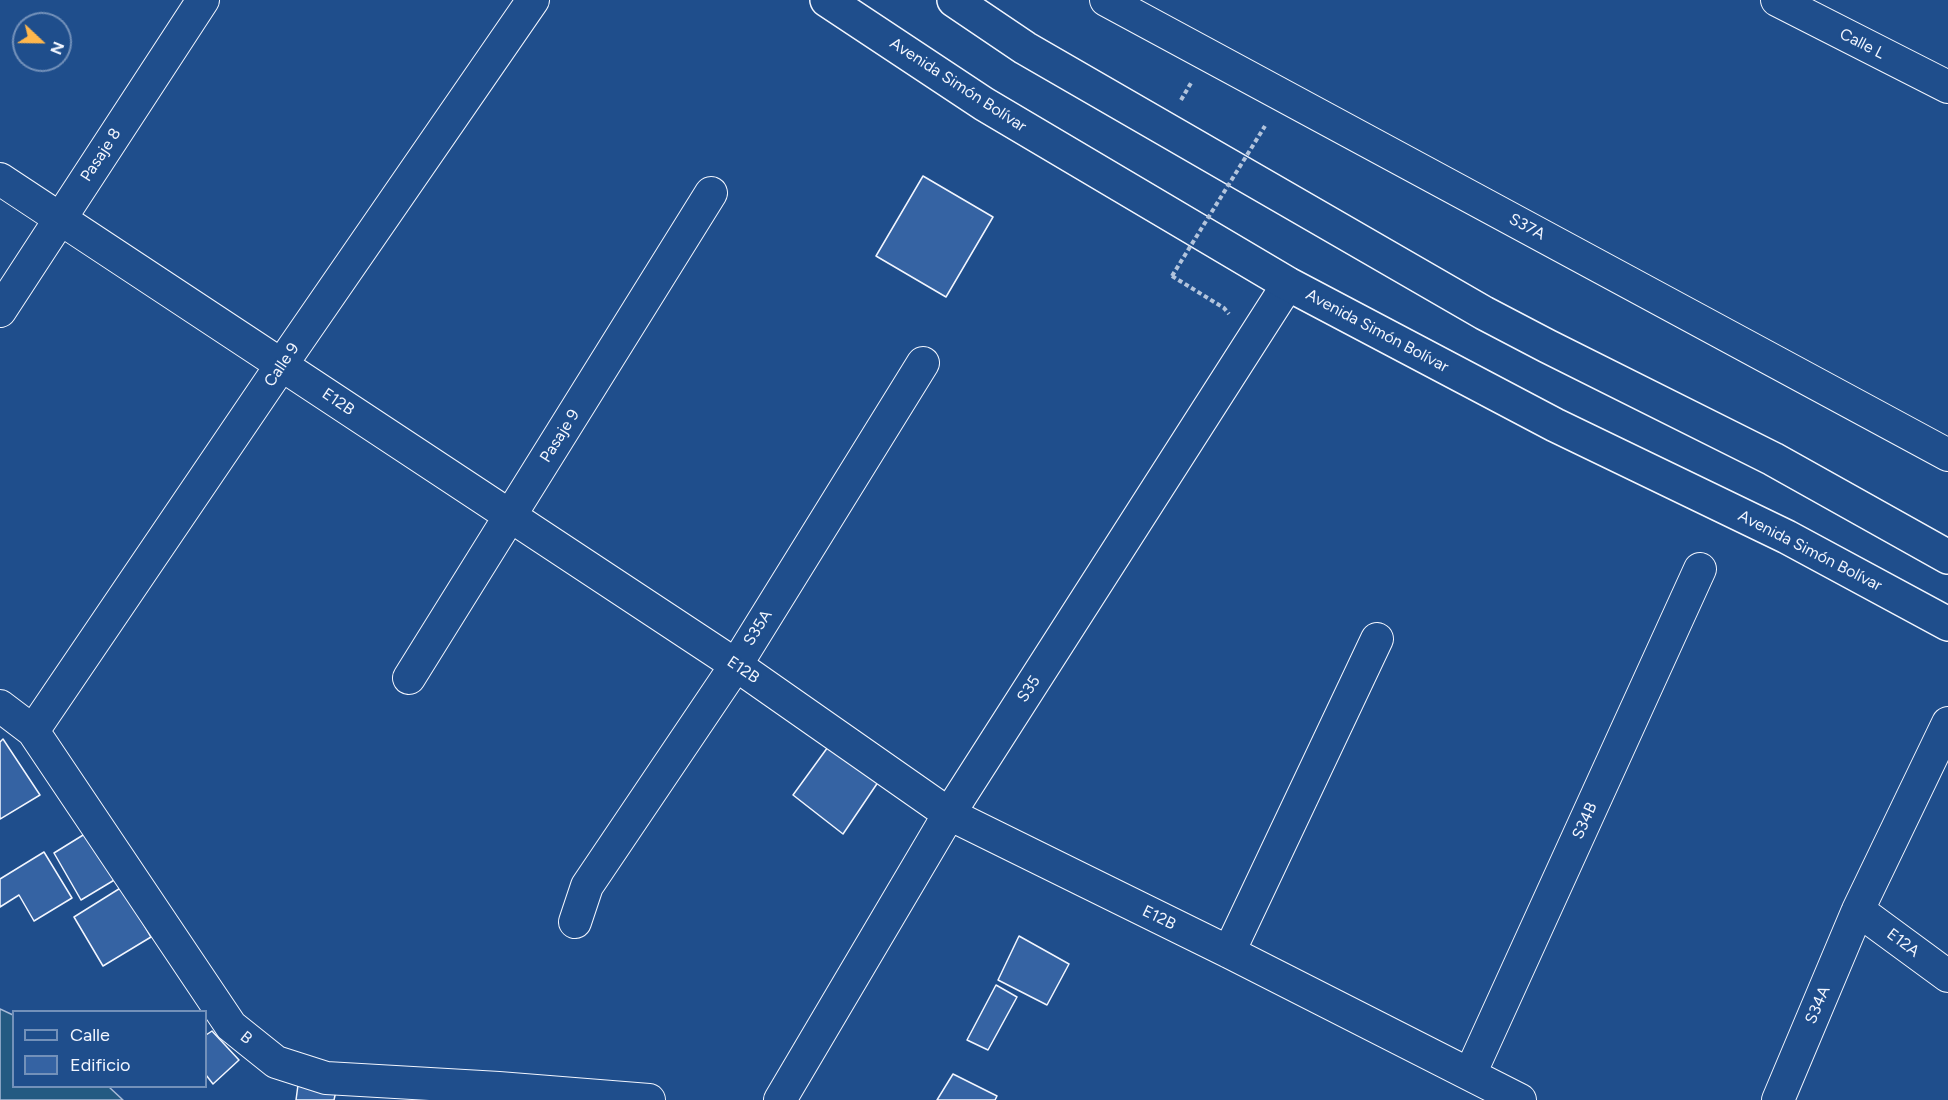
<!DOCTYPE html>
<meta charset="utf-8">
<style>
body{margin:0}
#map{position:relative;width:1948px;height:1100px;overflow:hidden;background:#1f4e8c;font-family:Figtree,sans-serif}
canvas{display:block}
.legend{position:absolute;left:12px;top:1010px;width:195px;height:78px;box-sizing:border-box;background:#1f4e8c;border:2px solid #7391ba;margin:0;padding:8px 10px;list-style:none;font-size:18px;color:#f2f6ff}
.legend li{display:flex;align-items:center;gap:12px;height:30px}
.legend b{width:30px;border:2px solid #7391ba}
.north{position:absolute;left:12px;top:12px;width:60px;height:60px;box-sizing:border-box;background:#1f4e8c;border:2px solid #7391ba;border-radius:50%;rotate:112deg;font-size:16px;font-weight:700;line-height:24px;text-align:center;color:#f2f6ff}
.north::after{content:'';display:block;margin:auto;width:21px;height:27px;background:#ffb74d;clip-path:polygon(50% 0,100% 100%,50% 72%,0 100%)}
</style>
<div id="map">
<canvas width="1948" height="1100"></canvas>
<ul class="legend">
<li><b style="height:8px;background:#1f4e8c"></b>Calle</li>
<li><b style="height:16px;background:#3563a3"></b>Edificio</li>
</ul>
<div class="north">N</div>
</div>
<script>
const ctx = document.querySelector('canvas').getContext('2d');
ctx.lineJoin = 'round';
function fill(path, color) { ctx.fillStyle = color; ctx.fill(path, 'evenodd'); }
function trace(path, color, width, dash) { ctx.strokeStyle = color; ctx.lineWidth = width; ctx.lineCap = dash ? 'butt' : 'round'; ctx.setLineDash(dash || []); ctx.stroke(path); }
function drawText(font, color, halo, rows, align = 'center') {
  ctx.font = font + ' Figtree,sans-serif'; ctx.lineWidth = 4.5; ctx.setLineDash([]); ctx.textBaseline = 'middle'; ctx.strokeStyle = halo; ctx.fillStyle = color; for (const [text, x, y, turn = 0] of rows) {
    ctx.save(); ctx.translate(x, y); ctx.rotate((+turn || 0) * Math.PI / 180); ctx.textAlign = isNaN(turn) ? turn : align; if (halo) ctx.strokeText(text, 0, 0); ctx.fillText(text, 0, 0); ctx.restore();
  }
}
const green = new Path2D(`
 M0 1009 13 1015 14 1086 109 1087 123 1100H0Z`);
const building = new Path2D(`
 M923 176 993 217 946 297 876 256Z
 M841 729 891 763 843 834 793 795Z
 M3 739 40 795 0 819V742Z
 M88 832 116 879 81 900 54 853Z
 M44 852 72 898 34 921 19 895 0 907V879Z
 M122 887 151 937 103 966 74 917Z
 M1019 936 1069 964 1047 1005 998 980Z
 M996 985 1017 997 988 1050 967 1040Z
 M212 1031 239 1060 213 1084 206 1075V1035Z
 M953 1074 997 1096 995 1100H937Z
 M298 1085 336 1091 334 1100H296Z`);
const path = new Path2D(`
 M1181 100 1191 83
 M1172 276 1224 308 1229 314`);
const minor = new Path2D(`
 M1106 0 1948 455
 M1777 0 1948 87
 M0 179 736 665 949 814 1229 952 1520 1100
 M0 311 203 0
 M409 678 711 193
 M0 706 33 731 231 1026 276 1062 326 1078 499 1088 649 1100
 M33 731 282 364 533 0
 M1858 910 1948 976
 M575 922 587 886 736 665 923 363
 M1229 952 1377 639
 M1470 1074 1700 569
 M780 1100 949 814 1288 284
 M1778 1100 1858 910 1948 723`);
const trunk = new Path2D(`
 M827 0 984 104 1288 284 1555 425 1787 537 1948 624
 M954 0 1025 48 1484 313 1547 346 1773 459 1948 557`);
const pathBridge = new Path2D(`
 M1172 276 1265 126`);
const streetNames = [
 ["Calle L",1862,44,27],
 ["Avenida Simón Bolívar",958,85,33],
 ["Pasaje 8",101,155,-57],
 ["S37A",1527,227,28],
 ["Avenida Simón Bolívar",1377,331,28],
 ["Calle 9",282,365,-56],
 ["E12B",338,402,34],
 ["Pasaje 9",560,436,-58],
 ["Avenida Simón Bolívar",1810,551,27],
 ["S35A",758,628,-58],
 ["E12B",743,670,34],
 ["S35",1029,689,-57],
 ["S34B",1585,821,-66],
 ["E12B",1159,918,26],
 ["E12A",1903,943,37],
 ["S34A",1818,1005,-67],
 ["B",246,1038,39]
];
fill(green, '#245a82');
trace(green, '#a8bbd7', 1.5);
fill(building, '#3563a3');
trace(building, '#f2f6ff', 1.5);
trace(minor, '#f2f6ff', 34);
trace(trunk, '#f2f6ff', 36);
trace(path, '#b3c4dc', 4, [4.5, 3]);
trace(minor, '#1f4e8c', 32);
trace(trunk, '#1f4e8c', 33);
trace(pathBridge, '#b3c4dc', 4, [4.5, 3]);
drawText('16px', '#f2f6ff', '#1f4e8c', streetNames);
</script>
